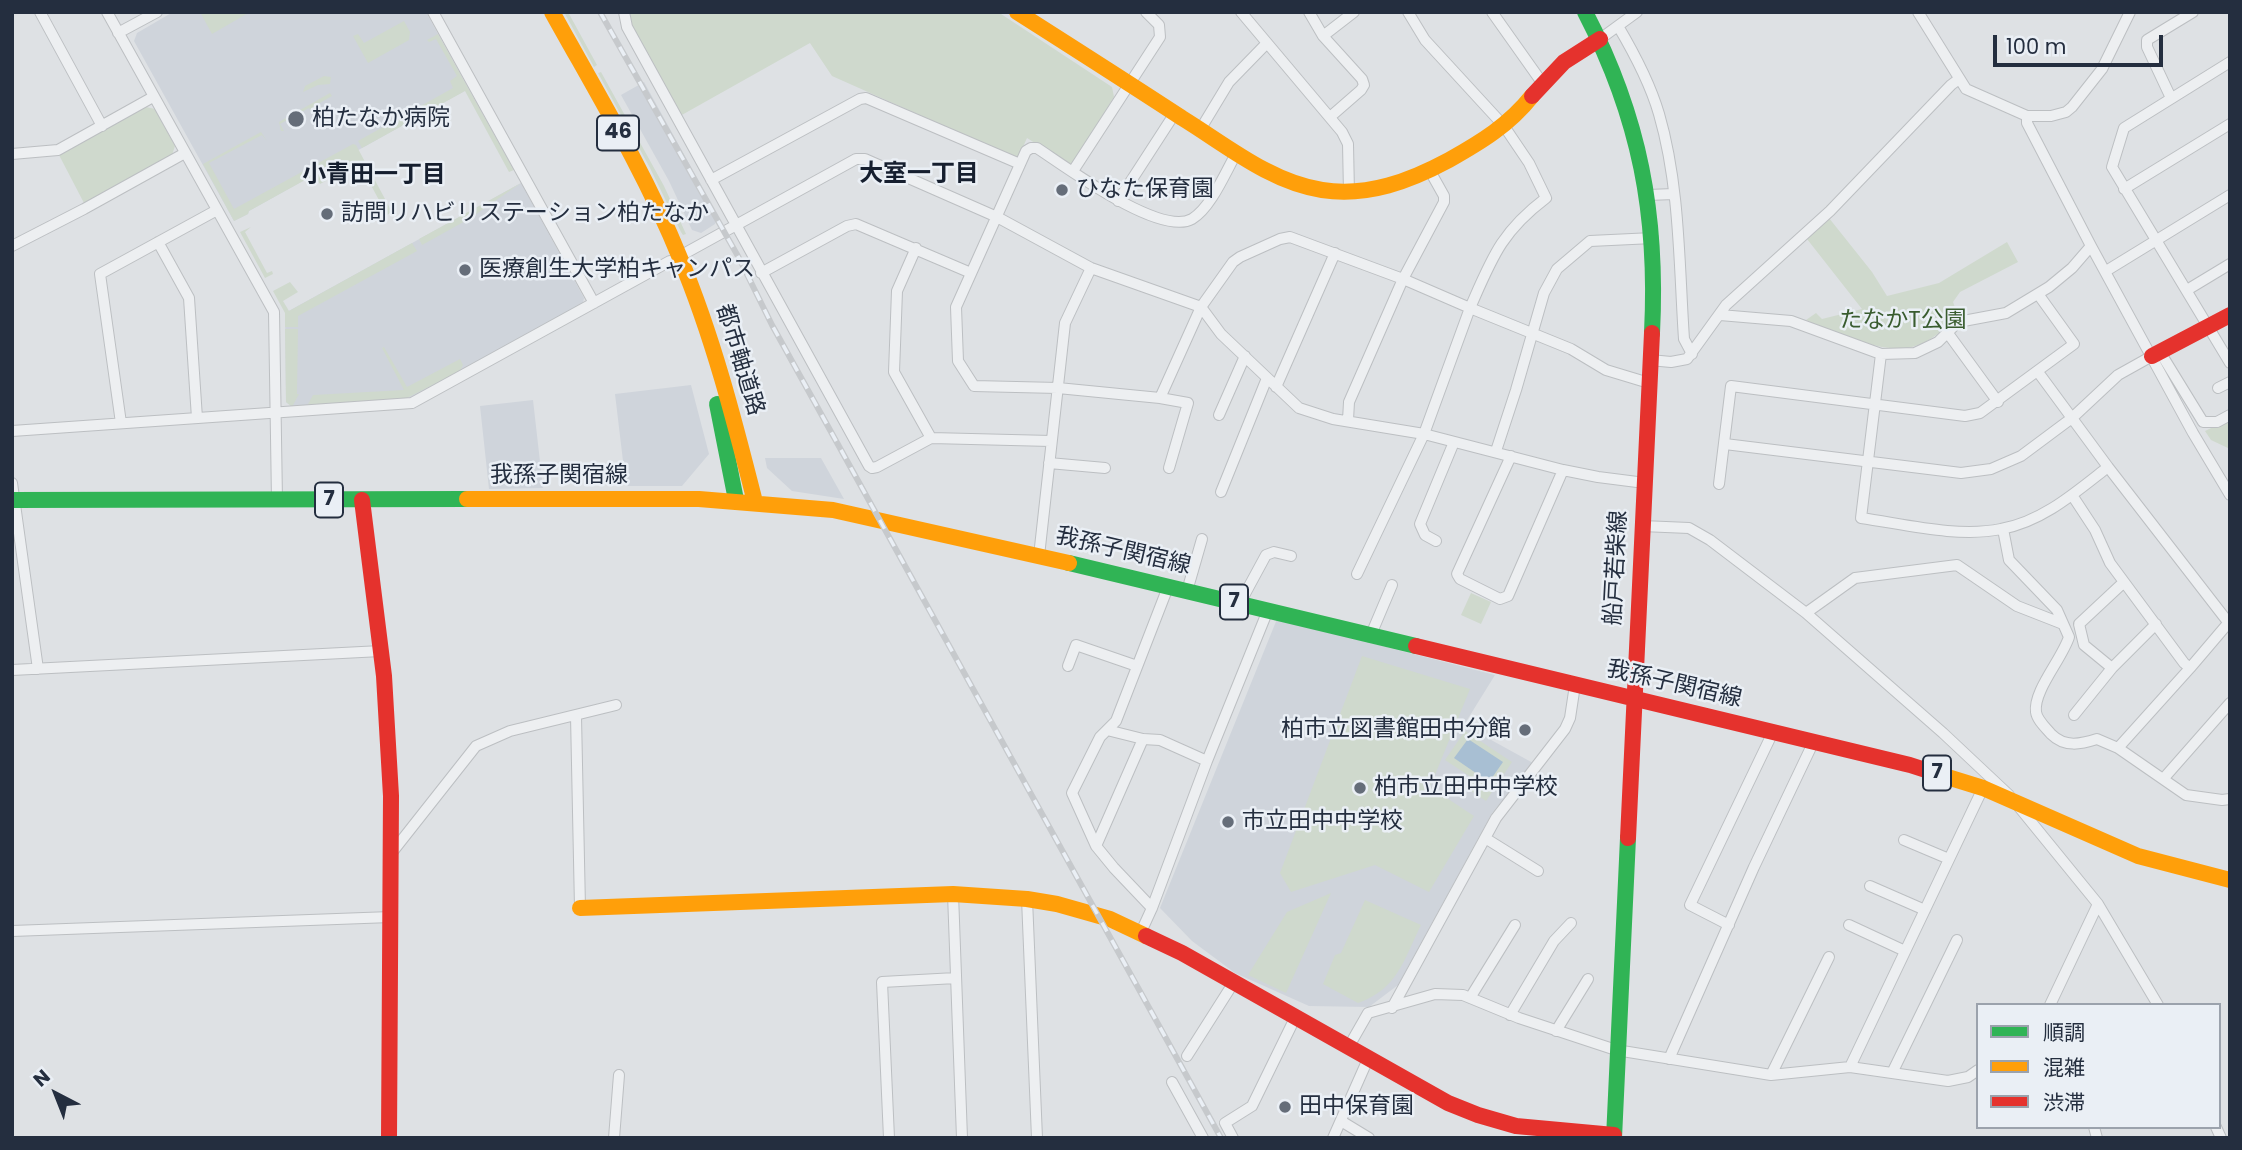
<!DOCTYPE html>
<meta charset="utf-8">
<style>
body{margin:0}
#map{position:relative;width:2242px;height:1150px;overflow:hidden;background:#dee1e4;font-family:Poppins,"Noto Sans JP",sans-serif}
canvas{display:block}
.frame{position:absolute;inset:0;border:14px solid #242e3f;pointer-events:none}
.legend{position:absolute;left:1976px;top:1003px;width:245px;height:126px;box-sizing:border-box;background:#eaeff5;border:2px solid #9ba2ac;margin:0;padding:9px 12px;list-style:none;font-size:21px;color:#242e3f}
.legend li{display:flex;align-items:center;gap:14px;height:35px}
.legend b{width:35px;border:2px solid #9ba2ac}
.north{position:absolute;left:21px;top:1059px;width:70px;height:70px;-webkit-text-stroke:5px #eaeff5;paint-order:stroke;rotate:318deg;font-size:19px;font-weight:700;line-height:28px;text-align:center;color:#242e3f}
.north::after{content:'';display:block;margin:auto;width:24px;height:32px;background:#242e3f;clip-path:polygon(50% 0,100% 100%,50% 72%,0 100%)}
.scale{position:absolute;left:1993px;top:35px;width:170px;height:32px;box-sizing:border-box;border:4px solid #242e3f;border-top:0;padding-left:9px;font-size:21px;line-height:24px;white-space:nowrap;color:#242e3f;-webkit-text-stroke:5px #eaeff5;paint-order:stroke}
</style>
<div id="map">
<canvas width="2242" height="1150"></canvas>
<div class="frame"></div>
<ul class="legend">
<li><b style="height:9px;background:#30b455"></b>順調</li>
<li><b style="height:9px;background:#ff9f0a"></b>混雑</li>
<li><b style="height:9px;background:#e5322d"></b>渋滞</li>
</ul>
<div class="north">N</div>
<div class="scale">100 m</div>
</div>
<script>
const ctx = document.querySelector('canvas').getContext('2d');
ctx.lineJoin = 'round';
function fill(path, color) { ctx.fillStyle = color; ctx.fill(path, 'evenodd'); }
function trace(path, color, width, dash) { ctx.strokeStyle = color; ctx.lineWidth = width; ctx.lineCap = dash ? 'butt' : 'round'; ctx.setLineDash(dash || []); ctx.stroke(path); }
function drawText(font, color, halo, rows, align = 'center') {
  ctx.font = font + ' Poppins,"Noto Sans JP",sans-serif'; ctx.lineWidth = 5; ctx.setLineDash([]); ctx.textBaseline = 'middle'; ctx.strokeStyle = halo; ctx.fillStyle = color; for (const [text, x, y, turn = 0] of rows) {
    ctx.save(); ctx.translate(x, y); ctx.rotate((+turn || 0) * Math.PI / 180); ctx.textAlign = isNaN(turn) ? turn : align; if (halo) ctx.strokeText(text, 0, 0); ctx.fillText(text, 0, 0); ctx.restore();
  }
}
const built = new Path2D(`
 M173 12H426L468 89 249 211 248 214 234 221 134 41 137 33Z
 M644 82 718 216 715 224 701 233 692 230 669 181 621 95Z
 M521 183 584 298 583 303 414 397 292 407 286 402 285 313Z
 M691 385 709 454 682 486H626L615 394Z
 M533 400 543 488 489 489 480 406Z
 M765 458H821L844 499 792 491 767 468Z
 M1277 619 1495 675 1464 725 1533 763 1492 813 1398 985 1369 1007 1309 1006 1235 973 1192 941 1160 908Z`);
const green = new Path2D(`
 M200 12H250L212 34Z
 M564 12H568L597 65 594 67Z
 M629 12H998L1112 87 1114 97 1073 163 1068 164 1027 138 1019 156 1014 157 832 76 810 43 680 116 630 23Z
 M404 21 410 32 409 40 368 63 353 36 358 34 364 43Z
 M438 34 514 170 509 172 465 91 362 148 358 141 453 88 450 81 457 76 436 39 429 42 427 40Z
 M601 72 664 186 686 234 683 235 681 232 650 168 598 73Z
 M324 76 331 77 330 84 318 85 303 92 305 86Z
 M330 93 332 96 318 104 321 111 314 115 309 108 280 124 284 131H281L279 122Z
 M146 107 155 109 175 146 172 155 84 203 59 155Z
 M261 132 267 141 262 135 209 163 234 209 353 144 356 145 392 212 387 215 359 163 320 184 314 175 249 211 248 214 234 221 203 164Z
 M521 183 469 219 422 245 419 239Z
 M1829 218 1872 272 1887 296 1939 283 2007 242 2018 262 1960 292 1953 302 1958 316C1944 329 1931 342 1912 347 1886 355 1830 332 1806 320L1816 313 1822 319 1862 309 1807 239Z
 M251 227 245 232 267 273 272 271 273 274 265 278 240 232Z
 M412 243 417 251 298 316V327H285V313L273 291 290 282 298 292 283 301 289 311Z
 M285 329H298L297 394H299L292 407 286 402Z
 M384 347 407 387 460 359 463 365 460 371 405 399 307 406 313 395 404 390 382 348Z
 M2230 419V449L2211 440 2205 431Z
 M1471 593 1491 602 1481 624 1461 615Z
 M1362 656 1470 689 1430 787 1474 816 1429 892 1375 865 1291 892 1280 873Z
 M1465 731 1512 762 1486 801 1465 787 1471 777 1445 760Z
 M1331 893 1286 993 1248 975 1287 912Z
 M1365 900 1421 925C1404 959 1398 989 1358 1003L1323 984 1335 955 1341 953Z`);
const water = new Path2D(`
 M1468 739 1503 762 1489 782 1454 758Z`);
const street = new Path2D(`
 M40 12 102 126
 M107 12 274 312 277 500
 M433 12 594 303
 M624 12 627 27 869 466 872 468 877 467 931 438 1051 441
 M1241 12 1342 132 1348 144 1349 193
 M1309 12 1323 36 1362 79 1364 85 1361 90 1330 117
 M1408 12 1425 40 1504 126 1529 163 1546 198C1501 232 1492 258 1470 308L1571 349 1606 370 1649 383
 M1492 12 1543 84
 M1918 12 1966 89 2027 116H2051L2066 112 2072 107 2102 69 2130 12
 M1618 26C1634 53 1650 83 1659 114 1680 186 1679 265 1684 339L1692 354
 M118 33 157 12
 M1323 36 1354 12
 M1600 39 1637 12
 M2230 62 2124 128 2112 167 2230 363
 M2171 98 2147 47V40L2193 12
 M2027 116V123L2091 246 2193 433 2230 495
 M1200 130 1229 82 1267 43
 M1237 152C1226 171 1211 208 1192 219 1160 237 1066 167 1037 148H1031L1026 151 956 307 958 361 974 386 1058 388 1160 398 1201 307 1233 262 1240 257 1280 239 1290 237 1403 279 1470 308 1424 434 1357 574
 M12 154 58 150 153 97
 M1073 171 1160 37 1159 25 1146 12
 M711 180 860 99 866 98 1020 164
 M2124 189 2230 124
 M1648 195 1674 194
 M1118 201 1175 113
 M158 242 189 298 197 418
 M12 246 84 209 185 153
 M916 248 897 291 894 372 931 438
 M680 256 856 159H865L997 217 1091 268 1201 307 1221 334 1299 408 1333 419 1424 434 1563 470 1598 477 1645 483
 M2106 271 2230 195
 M761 273 847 226 856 224 971 273
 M2187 290 2230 264
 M1720 315 1791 321 1881 354 1915 353 1938 342 1958 322 2006 313 2049 287 2072 268 2091 246
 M1947 332 1998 402
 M2160 352 2203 422H2217L2230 415
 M1881 354 1861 518C1904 524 1958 538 2001 529 2042 522 2076 492 2108 467
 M1650 360 1671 362 1687 359 1726 305 1830 211 1951 85 1959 79
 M2038 372 2108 467 2228 622
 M1276 387 1335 253
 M2218 388 2230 382
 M1160 398 1188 403 1169 468
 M1219 415 1245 356
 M1348 420 1349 402 1403 279 1444 202V196L1430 171
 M121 423 100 274 217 210
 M12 431 412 403 670 261
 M1725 444 1961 473 1991 469 2021 456 2072 418 2118 375 2152 356
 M1496 451 1516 390 1544 293 1557 269 1590 241 1653 238
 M1511 456 1457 574 1460 579 1500 599 1508 596 1563 470
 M1049 463 1105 468
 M12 483 38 669
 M1719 484 1731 386 1965 416 1980 413 2074 344 2038 294
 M1221 492 1267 378
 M2072 495 2095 530 2110 563 2184 663 2190 668
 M1642 526 1689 528 1710 540 1806 613 1943 733 2009 795
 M2003 529 2009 560 2057 610 2069 637C2062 659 2033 691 2036 712 2037 720 2046 728 2051 734 2065 748 2081 744 2097 739L2118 748
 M1436 541 1425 535 1420 524 1454 442
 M1039 556 1065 323 1091 268
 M1187 591 1202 539
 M1240 603 1266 555 1274 552 1291 556
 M1806 613 1855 578 1957 565 2017 606 2063 624
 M2230 621 2190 668 2118 748 2186 795 2222 800 2230 799
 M1370 637 1392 585
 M1068 666 1076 645 1137 666
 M2112 668 2084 645 2079 624 2124 582
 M12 670 381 651
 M2074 715 2112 668 2156 624
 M576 716 580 908
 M1107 730 1143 739 1160 740 1207 761
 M2164 778 2230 703
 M2019 807 2098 904 2158 1005
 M1485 838 1538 871
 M1904 840 1949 859
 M1096 846 1143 739
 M390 855 476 746 510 731 616 705
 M1870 886 1925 910
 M953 894 962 1138
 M1027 899 1037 1138
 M1152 908 1114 868 1096 846 1072 793 1100 737 1116 721 1168 587
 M1729 925 1690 905 1773 732
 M1849 925 1905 951
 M12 931 391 917
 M1141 932 1152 908 1207 761 1268 610
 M1470 998 1515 925
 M2050 1005 2098 904
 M1392 1008 1496 818 1565 729 1570 718 1575 685
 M1510 1015 1554 941 1571 923
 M1556 1031 1588 979
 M1348 1048 1368 1013 1435 994 1463 995 1519 1018 1616 1050 1771 1075 1850 1067 1948 1081 1968 1077 1978 1070
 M1187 1056 1234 982
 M1669 1059 1754 867 1814 741
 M1850 1067 1983 788
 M1892 1073 1957 940
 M1771 1075 1829 957
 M1172 1082 1203 1138
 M1341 1121 1369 1138
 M2094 1127 2097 1138
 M2216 1127 2221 1138
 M614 1138 619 1075
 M889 1138 882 982 956 978
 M1233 1138 1225 1123 1252 1106 1295 1018
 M1333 1138 1368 1059`);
const fast = new Path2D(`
 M1585 12C1640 118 1658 215 1652 333
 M717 404 736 500
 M12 500 467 499
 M1069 563 1416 646
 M1614 1138 1628 838`);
const slow = new Path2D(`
 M552 12C597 93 645 172 680 258 713 337 734 419 755 502
 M1017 12C1072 47 1127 82 1182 118 1226 145 1270 182 1322 190 1368 197 1410 181 1449 160 1481 142 1509 125 1532 96
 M467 499H699L833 510 1069 563
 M1941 775 1983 788 2138 856 2230 880
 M580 908 953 894 1027 899 1057 904 1110 919 1146 936`);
const jam = new Path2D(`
 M1532 96 1564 62 1600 39
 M2152 356 2230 315
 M362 500 384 676 391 796 389 1138
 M1416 646 1910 765 1941 775
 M1628 838 1652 333
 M1146 936 1182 953 1448 1103 1478 1115 1516 1126 1614 1135`);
const rail = new Path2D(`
 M600 12 739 258 772 325 1221 1138`);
const markers = [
 [296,119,9,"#656d79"],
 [1062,190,7,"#656d79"],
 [327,214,7,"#656d79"],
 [465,270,7,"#656d79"],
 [1525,730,7,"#656d79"],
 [1360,788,7,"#656d79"],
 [1228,822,7,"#656d79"],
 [1285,1107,7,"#656d79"]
];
const shields = [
 [618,133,42],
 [329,500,28],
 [1234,602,28],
 [1937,773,28]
];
const shieldNames = [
 ["46",618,133],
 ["7",329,500],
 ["7",1234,602],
 ["7",1937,773]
];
const poiNames = [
 ["柏たなか病院",312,119],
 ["ひなた保育園",1076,190],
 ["訪問リハビリステーション柏たなか",341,214],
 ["医療創生大学柏キャンパス",479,270],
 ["柏市立図書館田中分館",1511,730,"right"],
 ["柏市立田中中学校",1374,788],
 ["市立田中中学校",1242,822],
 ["田中保育園",1299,1107]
];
const parkNames = [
 ["たなかT公園",1903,321]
];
const streetNames = [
 ["都市軸道路",739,360,73],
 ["我孫子関宿線",559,476],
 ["我孫子関宿線",1123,552,13],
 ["船戸若柴線",1617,568,-87],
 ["我孫子関宿線",1674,685,13]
];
const neighbourhoodNames = [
 ["大室一丁目",919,175],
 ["小青田一丁目",374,176]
];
fill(built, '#cfd4db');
fill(green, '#cfd9cd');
fill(water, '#a8bfd3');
trace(street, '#bcbfc2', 12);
trace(street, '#edeff1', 10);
trace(fast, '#30b455', 16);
trace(slow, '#ff9f0a', 16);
trace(jam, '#e5322d', 16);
trace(rail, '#c6c9cc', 6);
trace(rail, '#eaeff5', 3.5, [10]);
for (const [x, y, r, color] of markers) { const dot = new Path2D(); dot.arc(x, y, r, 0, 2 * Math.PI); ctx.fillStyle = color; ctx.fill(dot); trace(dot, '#eaeff5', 2.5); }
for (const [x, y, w] of shields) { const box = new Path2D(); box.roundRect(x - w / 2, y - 17.5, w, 35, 5); ctx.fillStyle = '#eaeff5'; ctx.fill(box); trace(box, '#242e3f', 2); }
drawText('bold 21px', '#242e3f', null, shieldNames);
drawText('23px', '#242e3f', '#eaeff5', poiNames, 'left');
drawText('23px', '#395c2f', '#eaeff5', parkNames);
drawText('23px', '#242e3f', '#eaeff5', streetNames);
drawText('bold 24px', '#161f2f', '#eaeff5', neighbourhoodNames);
</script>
